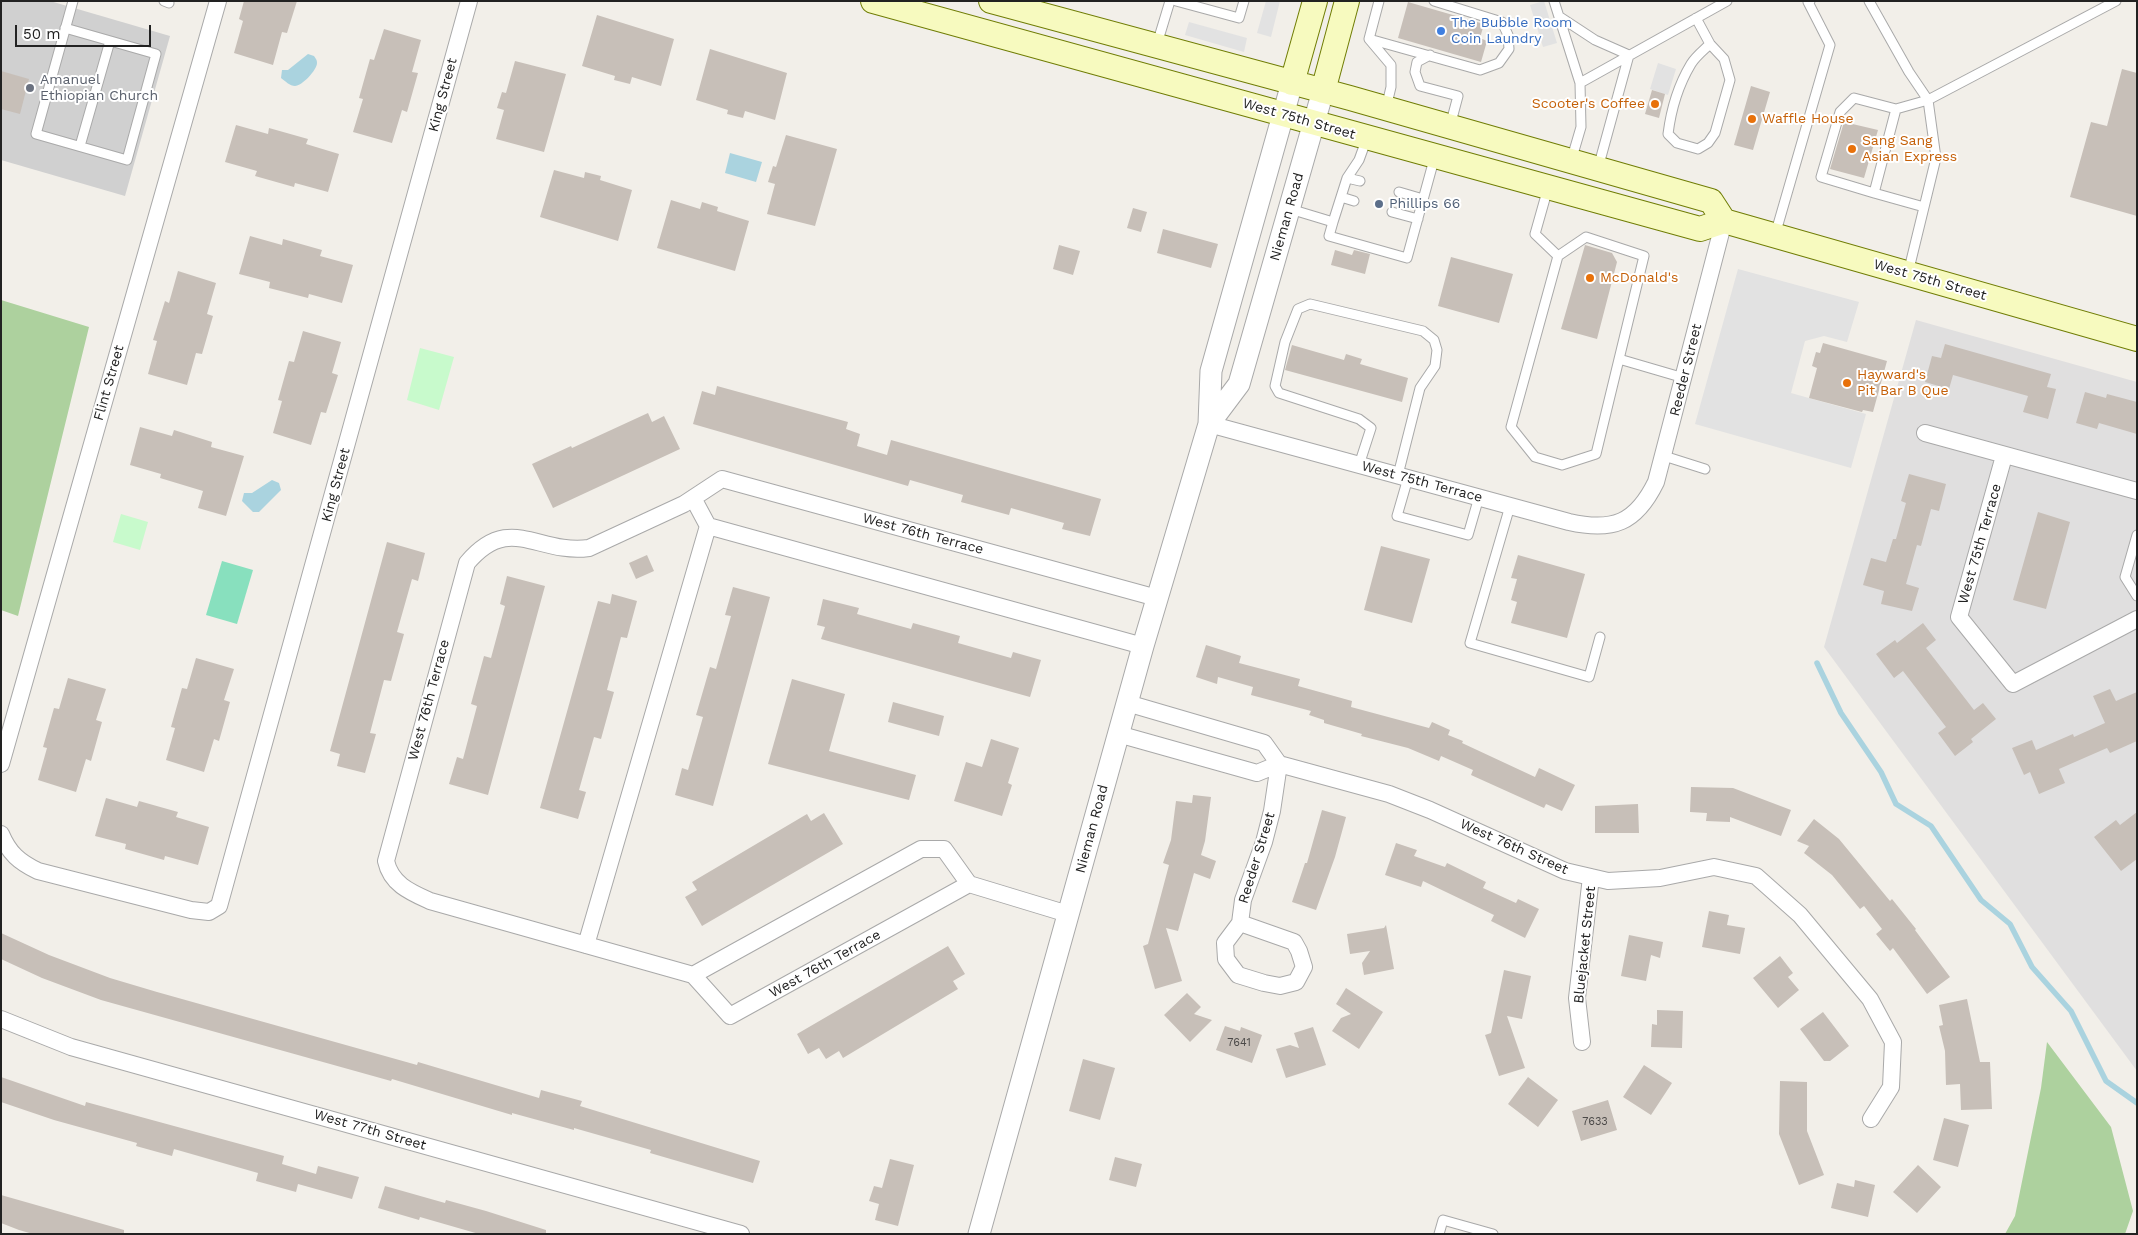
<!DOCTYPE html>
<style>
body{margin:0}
#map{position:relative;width:2138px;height:1235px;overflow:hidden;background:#f2efe9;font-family:"Work Sans",sans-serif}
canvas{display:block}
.frame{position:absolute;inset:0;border:2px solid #222;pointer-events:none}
.scale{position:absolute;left:15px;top:25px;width:136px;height:22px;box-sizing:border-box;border:2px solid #222;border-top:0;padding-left:6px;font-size:15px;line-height:18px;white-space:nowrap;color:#222;-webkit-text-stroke:4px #fff;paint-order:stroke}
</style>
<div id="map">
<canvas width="2138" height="1235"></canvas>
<div class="frame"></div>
<div class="scale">50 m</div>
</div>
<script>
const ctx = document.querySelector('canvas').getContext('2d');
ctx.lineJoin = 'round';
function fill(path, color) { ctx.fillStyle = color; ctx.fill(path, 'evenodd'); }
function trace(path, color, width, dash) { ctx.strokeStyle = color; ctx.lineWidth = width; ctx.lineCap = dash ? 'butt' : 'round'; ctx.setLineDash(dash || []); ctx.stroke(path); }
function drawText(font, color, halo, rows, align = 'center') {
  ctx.font = font + ' "Work Sans",sans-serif'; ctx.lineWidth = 4; ctx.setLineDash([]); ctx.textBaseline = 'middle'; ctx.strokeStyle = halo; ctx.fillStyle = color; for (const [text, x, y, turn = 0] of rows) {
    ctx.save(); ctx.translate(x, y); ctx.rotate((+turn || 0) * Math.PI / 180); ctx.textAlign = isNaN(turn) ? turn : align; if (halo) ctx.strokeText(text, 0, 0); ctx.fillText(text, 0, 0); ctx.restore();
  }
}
const residential = new Path2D(`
 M1916 320 2137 382V1071L1824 647Z`);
const religious = new Path2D(`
 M1 1H50L170 36 125 196 1 160Z`);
const forest = new Path2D(`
 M1 300 89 327 18 616 1 610Z
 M2047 1042 2111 1127 2133 1211 2125 1234H2005L2015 1216 2041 1088Z`);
const park = new Path2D(`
 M420 348 454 357 439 410 407 400Z
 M121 514 148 522 140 550 113 542Z`);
const pitch = new Path2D(`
 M222 561 253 570 237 624 206 615Z`);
const parking = new Path2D(`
 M1266 1H1280L1271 37 1257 33Z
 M1544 1 1557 43 1543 47 1530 5Z
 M1189 22 1247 38 1244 52 1185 35Z
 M1658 63 1676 69 1668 95 1650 89Z
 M1738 269 1859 302 1847 342 1824 336 1805 341 1791 393 1866 414 1851 468 1695 424Z`);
const water = new Path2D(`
 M308 54 314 56C316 59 317 60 317 63 317 70 302 86 295 86 290 86 285 81 281 78L282 70H288Z
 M730 153 762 162 756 182 725 173Z
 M272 480 279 483 281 490 259 512H253L242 501 244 493H252Z`);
const stream = new Path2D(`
 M1817 663 1841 713 1881 772 1896 804 1931 826 1981 900 2010 924 2032 967 2071 1011 2106 1081 2137 1103`);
const building = new Path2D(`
 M244 1H297L287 33 282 32 273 65 234 53 243 21 239 19Z
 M1408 2 1484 24 1480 38 1487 41 1481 62 1398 38Z
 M597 15 674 39 661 86 632 77 630 84 614 80 615 76 582 66Z
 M384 29 421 40 412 72 418 73 407 112 402 110 392 143 353 132 363 99 359 98 370 59 374 60Z
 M710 49 787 73 775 120 745 111 743 118 727 114 728 110 696 100Z
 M515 61 566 74 544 152 496 139 504 110 497 108 502 92 506 93Z
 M2122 69 2137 73V216L2070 197 2091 122 2107 126Z
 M1 71 29 79 20 114 1 109Z
 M1751 86 1770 92 1753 150 1734 145Z
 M1652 90 1665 94 1659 118 1645 114Z
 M1844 122 1878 130 1864 178 1830 169Z
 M236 125 268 134 269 128 308 139 306 144 339 154 328 192 295 183 294 187 255 176 257 171 225 162Z
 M786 135 837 149 815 226 767 214 775 184 768 182 773 166 776 167Z
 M554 170 584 178 585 172 601 176 600 180 632 190 618 241 540 217Z
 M671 200 700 209 702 202 718 207 717 211 749 221 735 271 657 248Z
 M1133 208 1147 212 1141 232 1127 228Z
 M1163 229 1218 244 1211 268 1157 253Z
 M250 236 282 245 283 239 322 250 320 256 353 265 342 303 309 294 308 298 269 288 270 282 239 274Z
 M1059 245 1080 251 1073 275 1053 269Z
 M1585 245 1612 253 1617 262 1597 339 1561 329Z
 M1335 250 1352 255 1354 250 1370 254 1365 274 1331 265Z
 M1451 257 1513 274 1499 323 1438 306Z
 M178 271 216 283 207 314 213 316 202 354 196 353 187 385 148 374 157 341 153 340 165 301 169 303Z
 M303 331 341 342 332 373 338 375 326 413 321 412 311 445 273 433 282 401 278 400 289 361 294 362Z
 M1823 343 1887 361 1873 412 1863 410 1862 412 1809 398 1817 368 1812 366 1816 352 1820 353Z
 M1945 344 2051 374 2047 387 2056 389 2048 419 2023 412 2028 396 1953 375 1949 389 1925 382 1932 356 1941 358Z
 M1292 345 1344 360 1346 354 1362 359 1360 364 1408 378 1402 402 1285 370Z
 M717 386 848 422 846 429 860 434 857 446 887 455 891 440 1101 499 1090 536 1062 529 1064 523 1011 508 1009 515 961 502 963 495 910 480 908 486 693 424 702 391 715 395Z
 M2085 392 2106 398 2107 394 2137 402V434L2099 423 2097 429 2076 423Z
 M648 413 652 422 664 416 680 449 553 508 532 464 571 446 572 448Z
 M140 427 172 436 174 430 212 442 211 447 244 456 226 516 198 508 203 491 160 478 161 474 130 465Z
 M1909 474 1946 484 1939 511 1931 509 1921 546 1917 545 1906 584 1919 588 1912 611 1881 604 1884 591 1863 585 1871 558 1886 562 1893 539H1896L1906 503 1901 501Z
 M2038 512 2070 522 2046 609 2013 600Z
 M387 542 425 553 418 581 412 579 397 632 404 634 391 681 384 680 370 733 376 734 365 773 337 766 340 754 330 751Z
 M1381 546 1430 559 1412 623 1364 610Z
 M647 555 654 571 636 579 629 563Z
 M1518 555 1585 574 1567 638 1511 623 1517 602 1511 600 1517 579 1511 578Z
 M507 576 545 586 488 795 449 784 457 757 463 759 477 706 471 704 484 656 491 658 505 606 500 604Z
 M733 587 770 597 713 806 675 795 682 768 688 770 703 717 696 715 710 667 716 669 731 616 725 615Z
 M612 594 637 601 627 638 621 637 607 690 614 692 601 739 594 737 579 790 586 792 578 819 540 808 598 601 610 604Z
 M823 599 859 608 857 614 911 629 913 623 960 636 958 643 1011 658 1013 652 1041 660 1030 697 821 639 825 627 817 625Z
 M1923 623 1936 640 1926 648 1974 710 1983 703 1996 719 1971 739 1973 742 1955 756 1938 733 1946 727 1903 671 1894 678 1876 654 1895 640 1897 643Z
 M1206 645 1241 656 1239 663 1300 679 1298 686 1352 701 1351 707 1429 728 1432 722 1450 730 1448 735 1463 741 1462 743 1535 777 1539 768 1575 785 1562 811 1546 804 1544 808 1471 775 1473 770 1441 756 1439 761 1408 748 1361 736 1362 734 1324 723V720L1309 715 1311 711 1251 695 1253 687 1218 677 1217 684 1196 677Z
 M196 658 234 669 224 700 230 702 219 741 214 739 204 772 166 760 175 728 171 727 182 688 187 689Z
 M68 678 106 689 96 720 102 722 91 761 86 759 76 792 38 780 47 748 43 747 54 708 59 709Z
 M792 679 845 694 829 751 916 775 909 800 768 764Z
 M2110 689 2116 701 2137 692V741L2110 753 2107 748 2059 769 2065 783 2039 794 2030 772 2024 775 2012 748 2032 740 2036 750 2073 734 2074 737 2105 723 2093 696Z
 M893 702 944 716 939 736 888 722Z
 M991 739 1019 748 1008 783 1012 785 1002 816 954 801 966 762 982 767Z
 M1691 787 1733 788 1791 810 1781 836 1730 817V822L1706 821 1707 813 1690 812Z
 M1193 795 1211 797 1205 841 1201 855 1216 861 1210 879 1194 873 1178 931 1166 928 1182 981 1155 989 1143 946 1148 944 1169 865 1163 863 1171 840 1176 801 1192 803Z
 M106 798 137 807 139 801 178 812 176 817 209 827 198 865 165 856 164 860 125 849 126 844 95 836Z
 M1638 804 1639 833H1595V806Z
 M1322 810 1346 817 1335 857 1316 910 1292 902 1305 863H1307Z
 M2137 812V859L2121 871 2094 837 2116 820 2120 825Z
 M824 813 843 844 702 926 685 897 697 890 692 882 807 814 811 821Z
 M1814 819 1839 839 1890 901 1892 899 1916 929 1915 930 1950 977 1927 994 1893 948 1890 951 1876 934 1882 929 1864 906 1860 909 1832 875 1804 853 1809 846 1797 841Z
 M1396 843 1417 850 1414 856 1445 867 1447 863 1486 882 1483 888 1516 903 1518 899 1539 909 1525 938 1491 921 1494 915 1423 881 1421 887 1385 875Z
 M1709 911 1729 915 1727 925 1745 928 1740 954 1702 947Z
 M1386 925 1394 969 1364 975 1362 963 1370 951 1350 954 1347 934 1384 928Z
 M1 933 49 955 110 978 157 992 417 1065 418 1062 539 1098 541 1090 582 1101 580 1106 760 1161 753 1183 650 1153 651 1150 574 1128V1130L512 1113V1115L392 1079 391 1081 101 1000 42 978 1 959Z
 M1629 935 1663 942 1660 958 1651 955 1646 981 1621 976Z
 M948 946 965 974 953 981 958 989 843 1058 839 1051 826 1059 819 1048 808 1054 797 1034Z
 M1780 956 1793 973 1788 977 1799 990 1778 1008 1753 978Z
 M1504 970 1531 976 1522 1019 1507 1016 1525 1068 1499 1076 1485 1035 1491 1033Z
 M1346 988 1383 1012 1359 1049 1332 1031 1341 1018 1351 1014 1336 1004Z
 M1187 993 1201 1007 1194 1014 1212 1020 1190 1042 1164 1015Z
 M1967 999 1980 1062H1990L1992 1109 1961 1110 1960 1084 1946 1085 1945 1051 1939 1026 1943 1025 1939 1005Z
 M1657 1010 1683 1011 1682 1048 1651 1047 1652 1024 1657 1025Z
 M1823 1012 1849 1046 1830 1061H1824L1800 1029Z
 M1225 1026 1240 1031 1241 1027 1262 1035 1252 1063 1216 1050Z
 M1313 1027 1326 1065 1286 1078 1276 1049 1290 1045 1299 1048 1294 1033Z
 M1083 1059 1115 1068 1100 1120 1069 1111Z
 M1644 1065 1672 1083 1651 1115 1623 1097Z
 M1 1077 85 1106 86 1102 284 1156 282 1164 316 1174 318 1166 359 1177 352 1199 298 1184 296 1192 256 1181 258 1173 174 1149 172 1156 136 1146 137 1143 54 1120 1 1102Z
 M1528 1077 1558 1100 1538 1127 1508 1104Z
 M1780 1081 1807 1082V1131L1824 1175 1799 1185 1779 1134Z
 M1608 1100 1617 1130 1581 1141 1572 1111Z
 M1944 1118 1969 1125 1958 1167 1933 1160Z
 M1115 1157 1142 1164 1136 1187 1109 1180Z
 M890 1159 914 1165 898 1226 875 1220 879 1204 869 1201 874 1186 882 1188Z
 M1918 1165 1941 1187 1917 1213 1893 1192Z
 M1855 1180 1875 1185 1868 1217 1831 1208 1837 1183 1854 1187Z
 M385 1186 445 1203 446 1200 486 1211 546 1230V1234H479L420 1217 419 1220 378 1208Z
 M1 1195 124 1230V1234H33L19 1230 1 1223Z`);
const service = new Path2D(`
 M164 1 169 3
 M1176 1 1239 18 1244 1
 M1379 1 1369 39 1391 65V87L1386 108
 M1554 1 1580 83 1581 127 1571 161
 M1869 1 1909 72 1928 100 1936 158 1908 273
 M1560 17 1595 40 1629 55
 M1696 18 1710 44 1724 59 1730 80 1715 133 1708 143 1698 149 1677 143 1668 134C1671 110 1679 84 1691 64 1696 56 1704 50 1710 44
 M65 28 156 54 127 160 36 134 73 1
 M1369 39 1480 70 1499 63 1509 49 1508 35 1502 22 1434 1
 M1157 44 1170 1
 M1430 55 1417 62 1415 72 1420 86 1458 96 1450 126
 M1580 83 1727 1
 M80 146 110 41
 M1598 168 1629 55
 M1347 178 1360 181
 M1548 188 1535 234 1558 256
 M1399 192 1423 199
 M1874 193 1821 177 1840 112 1854 98 1896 109
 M1341 197 1354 201
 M1924 207 1874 193 1896 109 1928 100 2116 1
 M1290 209 1333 222 1347 178 1359 160 1367 138
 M1392 212 1418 219
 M1333 222 1329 236 1407 258 1435 156
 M1775 235 1830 45 1808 2 1810 1
 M1586 237 1644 256 1596 454 1562 465 1535 457 1511 427 1558 256Z
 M1619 359 1684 378
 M1664 456 1705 469
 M1359 465 1371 428 1359 419 1279 393 1275 386 1285 342 1298 309 1310 304 1423 331 1434 340 1437 350 1435 366 1420 388 1398 475
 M1408 478 1397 516 1468 535 1479 497
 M1510 506 1470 643 1589 677 1600 637
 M2137 535 2125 577 2137 596
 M1439 1234 1443 1220 1493 1234`);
const minor = new Path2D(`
 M1209 424 1569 522C1613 532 1636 523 1656 482L1724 221
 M1925 433 2137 491
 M2004 456 1959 617 2013 684 2137 619
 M708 526 1143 646
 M1127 703 1264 743 1279 764
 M1118 734 1257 773 1279 764 1389 794 1430 810 1565 871 1608 881 1660 878 1714 867 1756 876 1800 915 1870 999 1893 1042 1891 1087 1871 1119
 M1 764 218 1
 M1 834C9 853 19 862 38 871L191 910 209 912 219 906 469 1
 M1068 914 969 884 944 849H921L693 975 430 901C410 892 391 884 386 861L467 563C510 512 537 555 589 548L684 504 722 479 1157 598
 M1240 923 1294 942 1299 951 1304 967 1296 982 1280 986 1264 983 1238 975 1226 959 1225 943 1240 923 1243 900 1264 842 1272 811 1279 764
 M586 945 708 526 693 498
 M693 975 730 1016 969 884
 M1 1019 71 1047 741 1234
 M1582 1042 1577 998 1591 877`);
const tertiary = new Path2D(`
 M1209 424 1239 384 1323 91
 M979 1234 1143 646 1209 424 1211 371 1292 83`);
const secondary = new Path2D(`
 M873 1 1700 229 1724 221 2137 339
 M991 1 1350 98 1711 201 1724 221
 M1292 83 1315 1
 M1323 91 1347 1`);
const markers = [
 [1441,31,5,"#3f7fe0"],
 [30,88,5,"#6b7280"],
 [1655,104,5,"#e8710a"],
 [1752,119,5,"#e8710a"],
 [1852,149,5,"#e8710a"],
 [1379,204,5,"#5c6f8a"],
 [1590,278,5,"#e8710a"],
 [1847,383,5,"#e8710a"]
];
const numberNames = [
 ["7641",1239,1043],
 ["7633",1595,1122]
];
const shopNames = [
 ["The Bubble Room",1451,23],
 ["Coin Laundry",1451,39]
];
const worshipNames = [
 ["Amanuel",40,80],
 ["Ethiopian Church",40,96]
];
const streetNames = [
 ["King Street",443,95,-75],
 ["West 75th Street",1299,119,16],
 ["Nieman Road",1287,217,-74],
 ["West 75th Street",1930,280,16],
 ["Reeder Street",1686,370,-76],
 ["Flint Street",109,383,-74],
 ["West 75th Terrace",1422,482,15],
 ["King Street",336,485,-75],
 ["West 76th Terrace",923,534,15],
 ["West 75th Terrace",1980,544,-74],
 ["West 76th Terrace",429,700,-75],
 ["Nieman Road",1092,829,-75],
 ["West 76th Street",1514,847,24],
 ["Reeder Street",1257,858,-73],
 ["Bluejacket Street",1585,945,-84],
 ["West 76th Terrace",825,964,-29],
 ["West 77th Street",370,1130,16]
];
const foodNames = [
 ["Scooter's Coffee",1645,104,"right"],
 ["Waffle House",1762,119],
 ["Sang Sang",1862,141],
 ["Asian Express",1862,157],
 ["McDonald's",1600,278],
 ["Hayward's",1857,375],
 ["Pit Bar B Que",1857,391]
];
const serviceNames = [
 ["Phillips 66",1389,204]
];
fill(residential, '#e0dfdf');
fill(religious, '#d0d0d0');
fill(forest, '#add19e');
fill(park, '#c8facc');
fill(pitch, '#88e0be');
fill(parking, '#e2e2e2');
fill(water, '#aad3df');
trace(stream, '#aad3df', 5.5);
fill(building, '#c7bfb8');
trace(service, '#a9a9a9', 11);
trace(minor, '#a9a9a9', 18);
trace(tertiary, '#a9a9a9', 23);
trace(secondary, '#707d05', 26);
trace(service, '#fff', 9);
trace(minor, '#fff', 16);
trace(tertiary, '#fff', 21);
trace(secondary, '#f7fabf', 24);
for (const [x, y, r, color] of markers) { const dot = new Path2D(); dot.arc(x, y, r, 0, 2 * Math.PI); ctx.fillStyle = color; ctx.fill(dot); trace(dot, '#fff', 2); }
drawText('11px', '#4b4948', null, numberNames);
drawText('14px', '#366cbe', '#fff', shopNames, 'left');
drawText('14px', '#5b616d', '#fff', worshipNames, 'left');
drawText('14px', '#222', '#fff', streetNames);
drawText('14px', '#c56008', '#fff', foodNames, 'left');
drawText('14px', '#4e5e75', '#fff', serviceNames, 'left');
</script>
